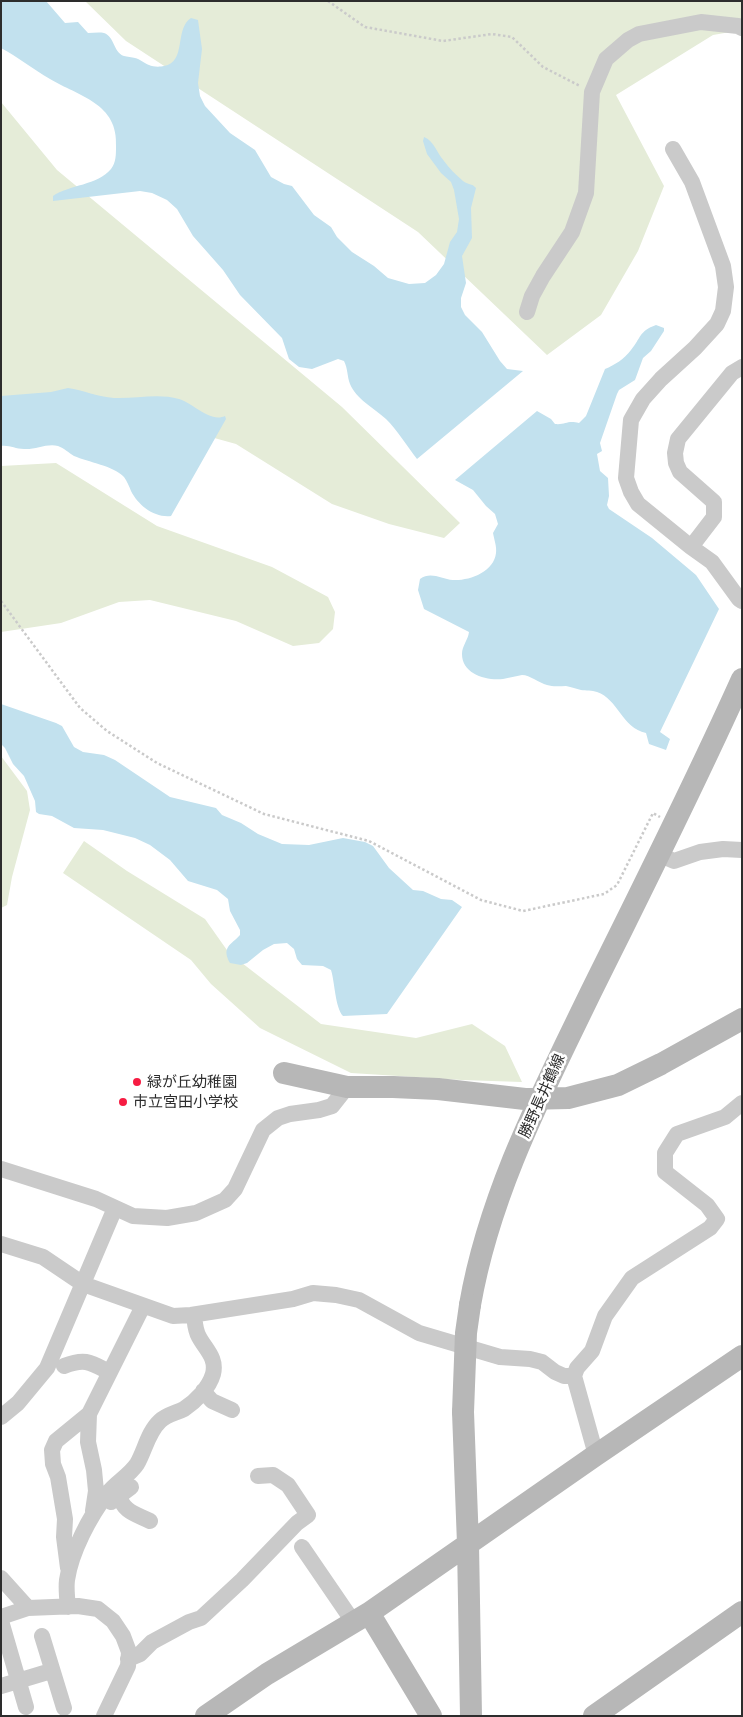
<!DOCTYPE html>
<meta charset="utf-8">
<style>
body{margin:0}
#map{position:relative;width:743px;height:1717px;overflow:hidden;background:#fff;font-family:Lato,sans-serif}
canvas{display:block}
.frame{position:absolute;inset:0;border:2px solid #2d2d2d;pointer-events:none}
</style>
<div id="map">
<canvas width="743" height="1717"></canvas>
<div class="frame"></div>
</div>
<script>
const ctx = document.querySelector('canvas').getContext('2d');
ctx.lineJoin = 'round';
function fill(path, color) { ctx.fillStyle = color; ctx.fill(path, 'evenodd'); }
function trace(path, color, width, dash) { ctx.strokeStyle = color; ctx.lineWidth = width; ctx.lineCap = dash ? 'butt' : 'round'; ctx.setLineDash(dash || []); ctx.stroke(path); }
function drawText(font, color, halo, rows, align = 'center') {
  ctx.font = font + ' Lato,"Noto Sans JP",sans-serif'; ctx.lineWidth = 5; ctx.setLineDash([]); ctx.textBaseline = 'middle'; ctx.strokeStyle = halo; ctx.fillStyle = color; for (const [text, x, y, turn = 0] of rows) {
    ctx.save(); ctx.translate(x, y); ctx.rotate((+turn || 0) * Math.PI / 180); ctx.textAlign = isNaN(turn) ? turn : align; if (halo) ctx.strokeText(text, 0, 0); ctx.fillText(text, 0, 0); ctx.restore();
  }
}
const green = new Path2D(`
 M85 1H742V30L713 35 616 95 664 186 638 251 601 315 547 355 418 232 126 41Z
 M1 102 57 170 342 407 460 523 444 538 389 524 332 504 236 444 113 410 1 411Z
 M56 463 157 526 272 567 328 597 335 612 333 629 319 643 293 646 236 621 150 600 119 602 61 623 1 632V466Z
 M1 756 27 791 30 810 12 877 7 905 1 908Z
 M84 841 127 871 205 919 229 953 321 1024 416 1038 472 1024 505 1046 522 1082 462 1080 351 1073 260 1028 211 984 191 960 63 873Z`);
const water = new Path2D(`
 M1 1H46L65 23 78 22 88 33C93 33 99 32 104 33 115 37 113 52 124 56 127 57 132 57 135 58 140 59 144 63 149 65 153 67 160 67 164 66 187 62 174 29 191 18L198 20 202 49 198 83 200 96 205 106 230 133 255 150 271 177 284 184 292 186 314 215 331 227 337 237 352 252 374 266 388 278 409 284 425 283 436 275 444 264 450 242 457 232 459 219 454 190 451 182 441 173 427 154 423 141 424 137C434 141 437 153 444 161 449 168 456 175 463 181 468 185 472 183 476 188L471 208 472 238 462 256 466 283 461 298V307L465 315 482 332 500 361 507 369 523 371 417 459C407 446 397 430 386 419 374 408 356 399 350 384 347 376 348 369 344 361L338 359 312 369 299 367 289 359 282 338 240 295 223 270 193 236 177 209 167 200 152 193 140 191 53 201V196C69 185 98 185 111 169 116 163 116 154 116 147 119 103 78 96 50 79 33 69 18 57 1 48Z
 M656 325 664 328V331L651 351 643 358 635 380 619 390 617 394 600 443 602 451 597 454 600 471 608 478 609 496 607 505 609 509 652 538 696 575 719 609 660 732 670 739 666 750 649 744 646 733C622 728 618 699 597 692 592 690 586 691 581 690 576 689 572 687 566 686 560 686 553 687 547 685 539 683 530 675 522 675 516 676 509 678 503 679 486 681 462 674 462 654 462 646 468 640 469 632L424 609 418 590 420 579C431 571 441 579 453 580 469 581 494 572 496 553 497 547 494 539 493 533L498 524 495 514 486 506 473 490 455 480 537 411 551 419 555 424C566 425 567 420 579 423L586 416 605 369C615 365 624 359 631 350 641 338 639 331 656 325Z
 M68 388C83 390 98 397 114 398 135 399 158 393 179 399 193 403 210 423 225 416L226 419 171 516C154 518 138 505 131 491 129 486 127 481 124 477 114 466 88 462 74 456 69 453 64 448 58 446 47 443 35 450 24 449 15 449 10 445 1 446V396L51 392Z
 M1 704 56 723 62 726 74 747 83 752 104 755 115 760 170 797 216 808 222 815 241 823 258 834 282 844 309 845 343 838 365 842 373 846 389 868 413 890 423 891 441 899 452 900 462 907 387 1014 343 1016C335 1007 335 983 331 970L323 966 302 965 297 959 294 949 287 943 274 944 263 950 247 963 241 965 230 963C221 947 231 945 240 935V930L230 911 228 899 217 890 188 881 170 860 150 845 135 838 103 830 74 828 52 816 39 814 36 812 35 801 24 776 13 764 5 748 1 744Z`);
const path = new Path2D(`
 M328 1 365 27 443 41 492 34 512 37 543 67 580 86
 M1 601 80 708 107 731 157 763 264 814 369 841 481 900 523 911 604 894 617 885 653 813 660 817`);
const street = new Path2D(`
 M673 149 692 182 723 266 726 287 723 311 717 324 695 348 661 379 643 399 631 420 626 478 631 492 638 504 691 547 712 562 739 599 742 601
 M527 312 532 296 543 276 572 232 586 193 592 92 606 59 628 40 639 34 701 22 738 26 742 28
 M691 547 714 517V502L680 472 676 463 675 453 678 439 732 373 742 367
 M658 854 674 861 700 852 723 849 742 850
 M1 1169 96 1199 133 1216 167 1218 196 1213 225 1200 235 1189 263 1130 278 1118 290 1114 319 1110 332 1106 347 1087
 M1 1244 43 1257 83 1284 173 1316 191 1315 293 1299 313 1293 336 1295 359 1300 419 1333 500 1357 530 1359 542 1362 555 1372 564 1376H574
 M64 1366C85 1358 90 1362 109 1372
 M203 1391 212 1401 232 1410
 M1 1417 18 1403 47 1368 115 1208
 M596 1455 574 1376 577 1368 592 1351 605 1316 632 1278 710 1228 717 1219 707 1205 665 1172V1153L677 1134 725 1117 742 1103
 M119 1495C123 1512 136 1514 150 1521
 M111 1502 131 1487
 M93 1511 96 1491 94 1470 88 1442 89 1414 143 1306
 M302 1547 354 1623
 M68 1568 64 1537 65 1519 58 1477 53 1464 52 1450 56 1441 89 1414
 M1 1578 28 1608 78 1606 98 1609 113 1621 123 1636 129 1652 128 1666 104 1716
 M68 1607C67 1598 66 1588 67 1580 71 1552 90 1516 107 1494 115 1483 129 1476 137 1464 145 1450 148 1432 160 1421 166 1415 176 1413 184 1409 196 1401 209 1388 213 1374 217 1358 206 1350 199 1337 195 1330 195 1323 194 1315
 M1 1617 28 1608
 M1 1621 26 1707
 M42 1636 64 1708
 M128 1659 140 1654 152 1642 189 1622 201 1618 242 1580 297 1523 308 1515 288 1485 273 1475 258 1476
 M1 1686 51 1671`);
const secondary = new Path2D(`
 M284 1073 347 1087H393L438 1089 525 1099 568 1098 618 1085 661 1064 742 1019
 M470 1305C489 1195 541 1095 589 996 641 891 694 786 742 679
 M463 1412 468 1544 471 1716
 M369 1613 431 1716
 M206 1716 267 1674 369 1613 596 1455 742 1356
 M594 1716 742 1612`);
const secondaryBridge = new Path2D(`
 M463 1412 466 1333 470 1305`);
const markers = [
 [137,1082,5,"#f61c42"],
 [123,1102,5,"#f61c42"]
];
const poiNames = [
 ["緑が丘幼稚園",147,1082],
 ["市立宮田小学校",133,1102]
];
const streetNames = [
 ["勝野長井鶴線",542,1096,-66]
];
fill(green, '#e5ecd8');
fill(water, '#c2e1ee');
trace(path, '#cacaca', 2.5, [2.5, 2.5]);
trace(street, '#cacaca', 16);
trace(secondary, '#b7b7b7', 22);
trace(secondaryBridge, '#b7b7b7', 22);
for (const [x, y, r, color] of markers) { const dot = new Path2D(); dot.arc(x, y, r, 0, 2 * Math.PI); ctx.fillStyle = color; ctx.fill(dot); trace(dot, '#fff', 2); }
drawText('15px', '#2d2d2d', '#fff', poiNames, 'left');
drawText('15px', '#2d2d2d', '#fff', streetNames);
</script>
